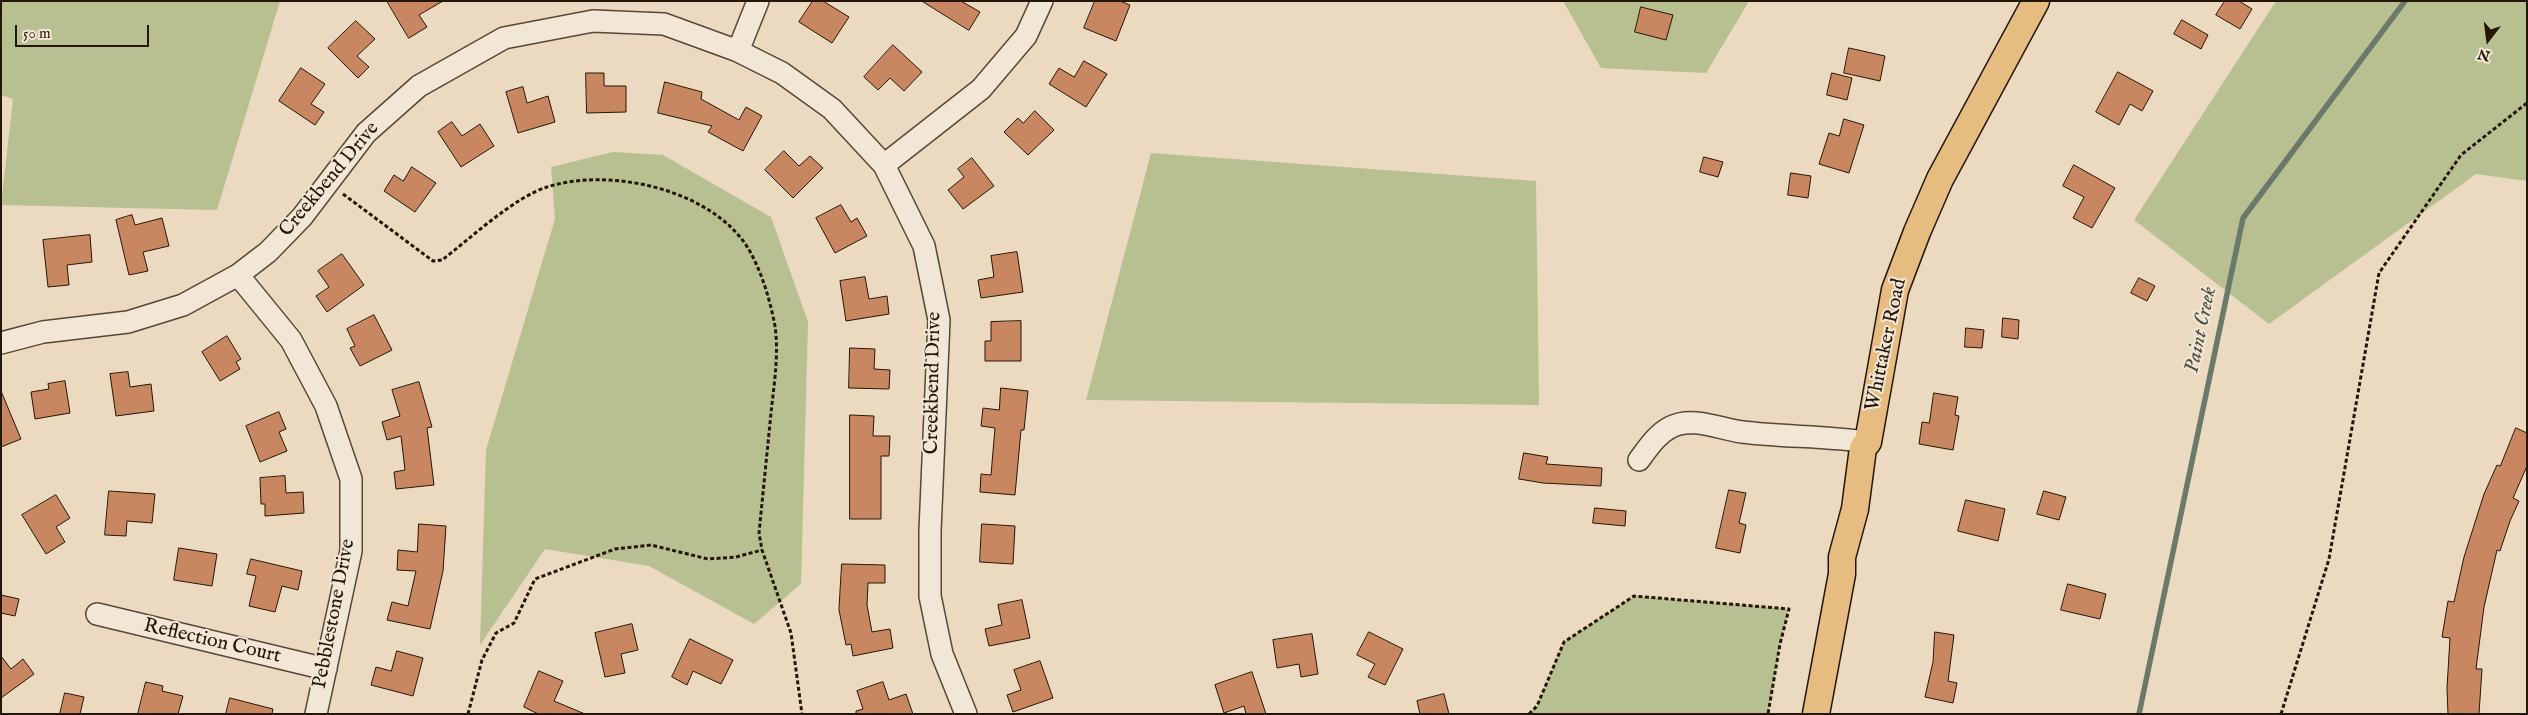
<!DOCTYPE html>
<style>
body{margin:0}
#map{position:relative;width:2528px;height:715px;overflow:hidden;background:#ebd9c0;font-family:"IM FELL English",serif}
canvas{display:block}
.frame{position:absolute;inset:0;border:2px solid #251707;pointer-events:none}
.north{position:absolute;left:2463px;top:15px;width:50px;height:50px;-webkit-text-stroke:4px #f2e6d6;paint-order:stroke;rotate:195deg;font-size:14px;font-weight:700;line-height:20px;text-align:center;color:#251707}
.north::after{content:'';display:block;margin:auto;width:18px;height:22px;background:#251707;clip-path:polygon(50% 0,100% 100%,50% 72%,0 100%)}
.scale{position:absolute;left:15px;top:25px;width:134px;height:22px;box-sizing:border-box;border:2px solid #251707;border-top:0;padding-left:6px;font-size:15px;line-height:18px;white-space:nowrap;color:#251707;-webkit-text-stroke:4px #f2e6d6;paint-order:stroke}
</style>
<div id="map">
<canvas width="2528" height="715"></canvas>
<div class="frame"></div>
<div class="north">N</div>
<div class="scale">50 m</div>
</div>
<script>
const ctx = document.querySelector('canvas').getContext('2d');
ctx.lineJoin = 'round';
function fill(path, color) { ctx.fillStyle = color; ctx.fill(path, 'evenodd'); }
function trace(path, color, width, dash) { ctx.strokeStyle = color; ctx.lineWidth = width; ctx.lineCap = dash ? 'butt' : 'round'; ctx.setLineDash(dash || []); ctx.stroke(path); }
function drawText(font, color, halo, rows, align = 'center') {
  ctx.font = font + ' "IM FELL English",serif'; ctx.lineWidth = 4; ctx.setLineDash([]); ctx.textBaseline = 'middle'; ctx.strokeStyle = halo; ctx.fillStyle = color; for (const [text, x, y, turn = 0] of rows) {
    ctx.save(); ctx.translate(x, y); ctx.rotate((+turn || 0) * Math.PI / 180); ctx.textAlign = isNaN(turn) ? turn : align; if (halo) ctx.strokeText(text, 0, 0); ctx.fillText(text, 0, 0); ctx.restore();
  }
}
const green = new Path2D(`
 M1 1H280L217 210 1 205 13 99 1 95Z
 M1563 1H1749L1706 73 1601 68Z
 M2276 1H2527V181L2476 174 2269 324 2134 220Z
 M613 152 663 155 771 217 808 322 801 584 754 624 649 566 545 549 480 645 486 450 555 219 551 167Z
 M1151 153 1536 181 1539 405 1086 400Z
 M1634 596 1789 609 1780 644 1768 714H1529L1537 706 1564 642Z`);
const stream = new Path2D(`
 M2139 714 2243 218 2405 1`);
const building = new Path2D(`
 M387 1H443L419 15 427 27 409 38Z
 M813 1H823L849 17 832 43 799 22Z
 M922 1H961L980 12 969 30Z
 M1095 1H1120L1130 5 1116 41 1084 28Z
 M2225 1H2239L2252 9 2240 29 2216 15Z
 M1641 7 1673 15 1666 40 1635 32Z
 M2182 20 2208 35 2201 49 2174 34Z
 M356 21 375 39 357 56 369 67 358 78 328 48Z
 M893 45 922 72 904 91 890 78 878 90 864 77Z
 M1849 48 1885 56 1880 81 1844 73Z
 M1084 61 1107 74 1086 107 1049 84 1059 68 1074 77Z
 M301 68 325 84 311 104 324 112 315 125 279 101Z
 M2118 72 2153 91 2142 111 2130 104 2119 125 2096 112Z
 M586 73H604V86H626V112L587 113Z
 M1832 73 1852 78 1847 100 1827 95Z
 M665 82 702 92 701 99 739 120 746 107 762 116 743 151 708 132 712 126 658 113Z
 M523 87 527 103 548 96 555 122 518 133 506 92Z
 M1035 111 1054 130 1028 155 1004 132 1018 118 1023 123Z
 M1844 119 1864 125 1849 173 1819 164 1829 133 1839 136Z
 M452 122 462 136 480 124 494 146 461 167 438 132Z
 M784 151 799 166 810 156 823 168 793 198 765 170Z
 M1704 157 1723 162 1718 177 1700 172Z
 M972 158 994 186 963 209 948 190 964 177 958 169Z
 M2074 165 2115 188 2092 228 2073 218 2084 197 2063 186Z
 M412 167 436 183 415 212 384 191 394 175 403 181Z
 M1791 173 1811 176 1808 198 1788 195Z
 M841 205 851 222 857 218 867 236 835 253 816 218Z
 M132 215 135 225 162 218 169 246 143 252 148 271 129 275 116 220Z
 M90 235 92 262 67 265 69 285 48 287 43 240Z
 M1017 252 1023 292 981 298 978 280 994 277 991 256Z
 M342 254 364 285 327 312 316 296 329 287 318 271Z
 M865 277 869 299 887 296 889 314 846 321 840 281Z
 M2139 278 2155 286 2147 301 2131 293Z
 M374 315 392 350 360 366 350 348 355 346 347 329Z
 M2003 318 2019 320 2018 339 2002 337Z
 M1021 321V361H985V341H991V322Z
 M1966 328 1984 330 1982 348 1965 347Z
 M227 336 241 359 236 362 240 369 220 381 202 352Z
 M850 348 875 349 874 369 890 370 889 389 849 388Z
 M128 372 130 387 151 384 154 411 116 416 110 374Z
 M65 381 70 413 35 419 31 392 49 389 48 384Z
 M419 382 432 427 427 428 434 485 396 489 394 472 405 470 401 436 387 440 382 422 400 416 392 390Z
 M1001 388 1028 391 1024 430H1021L1015 495 980 492 981 474 991 475 995 428 981 426 983 408 999 410Z
 M1 391 21 439 1 447Z
 M1934 393 1958 397 1955 415 1959 416 1953 450 1919 444 1922 422 1929 423Z
 M279 412 286 429 279 432 287 451 260 462 246 426Z
 M850 415 874 416 873 436H890L889 456H881V519H850Z
 M2516 428 2527 433V466L2513 498 2519 501 2510 521 2500 551 2497 550 2484 607 2476 669H2482L2479 714H2448L2447 688 2450 638 2442 637 2448 601 2454 602 2464 557 2484 494 2497 465 2500 466Z
 M1524 453 1548 457 1546 464 1602 468 1601 486 1543 483 1519 479Z
 M285 476 286 493 303 492 304 513 265 516V504H261L260 478Z
 M1729 490 1746 493 1739 523 1746 525 1740 553 1716 548Z
 M109 491 155 494 152 523 127 521 126 536 105 535Z
 M2044 491 2066 497 2059 520 2037 514Z
 M56 495 70 518 56 527 65 542 46 554 22 515Z
 M1966 500 2005 509 1998 541 1958 531Z
 M1595 508 1626 511 1625 526 1593 523Z
 M419 524 446 526 443 571 430 629 387 620 392 602 408 606 416 571 397 570 398 550 417 552Z
 M982 524 1015 526 1013 564 980 562Z
 M179 548 217 554 212 586 174 580Z
 M251 559 302 571 298 590 282 586 275 612 249 606 256 576 247 574Z
 M842 564 885 565V583H868L867 605 872 632 890 629 893 648 853 656 851 644 846 645 839 610Z
 M2068 584 2106 594 2100 619 2061 610Z
 M1 595 19 599 15 616 1 613Z
 M1022 600 1030 638 989 646 985 629 1002 625 998 605Z
 M632 624 638 650 621 654 625 673 605 677 595 633Z
 M1369 632 1403 649 1385 685 1368 677 1375 664 1357 655Z
 M1935 632 1954 635 1948 681 1957 683 1953 703 1925 697 1933 662Z
 M1312 634 1318 674 1301 677 1299 664 1277 668 1273 640Z
 M690 639 733 660 721 684 693 671 687 685 672 677Z
 M397 651 423 658 413 696 371 685 376 667 391 671Z
 M1 656 11 669 23 659 34 674 1 698Z
 M1040 661 1053 698 1013 712 1007 695 1021 690 1014 670Z
 M539 671 563 681 554 701 585 714H538L524 707Z
 M1252 672 1266 714H1246L1244 706 1224 713 1215 685Z
 M146 682 163 686 162 691 183 696 178 714H138Z
 M883 682 889 700 906 694 913 714H856V711L863 709 857 691Z
 M65 693 84 697 80 714H60Z
 M1444 694 1449 714H1420L1417 701Z
 M230 698 273 709 272 714H226Z`);
const path = new Path2D(`
 M343 194 433 261 442 260C471 238 513 198 547 187 610 167 711 189 748 248 762 272 770 300 775 326 779 354 774 385 771 413 767 453 763 493 759 533L762 550 791 633 802 714
 M468 714 482 660 496 633 514 623 535 579 615 549 651 545 708 559 736 557 762 550
 M1529 714 1537 706 1564 642 1634 596 1789 609 1780 644 1768 714
 M2281 714 2329 559 2379 273 2461 155 2527 103`);
const minor = new Path2D(`
 M738 51 758 1
 M884 165 981 89 1026 36 1042 1
 M238 275 291 340 326 406 351 479V551L316 714
 M1 343 43 332 128 322 183 305 238 275 268 252 302 217 366 133 419 86 504 38 593 21 664 24 738 51 782 73 832 109 884 165 924 246 939 320 930 531V596L942 654 966 714
 M1639 460C1648 448 1657 434 1671 427 1692 416 1720 429 1742 432 1784 437 1826 436 1868 442
 M97 614 326 669`);
const major = new Path2D(`
 M1816 714 1842 574V557L1855 509 1863 448 1868 442 1895 290 1917 232 1940 179 2036 1`);
const streetNames = [
 ["Creekbend Drive",330,180,-50],
 ["Whittaker Road",1887,345,-78],
 ["Creekbend Drive",934,383,-89],
 ["Pebblestone Drive",335,614,-79],
 ["Reflection Court",212,642,13]
];
const waterNames = [
 ["Paint Creek",2202,330,-78]
];
fill(green, '#b8bf91');
trace(stream, '#6b796b', 5.5);
fill(building, '#c88661');
trace(building, '#251707', 1);
trace(minor, '#564835', 24);
trace(major, '#251707', 29);
trace(path, '#251707', 3, [4, 2.5]);
trace(minor, '#f2e6d6', 21);
trace(major, '#e6bc80', 26);
drawText('20px', '#251707', '#f2e6d6', streetNames);
drawText('italic 21px', '#4e5041', '#f2e6d6', waterNames);
</script>
